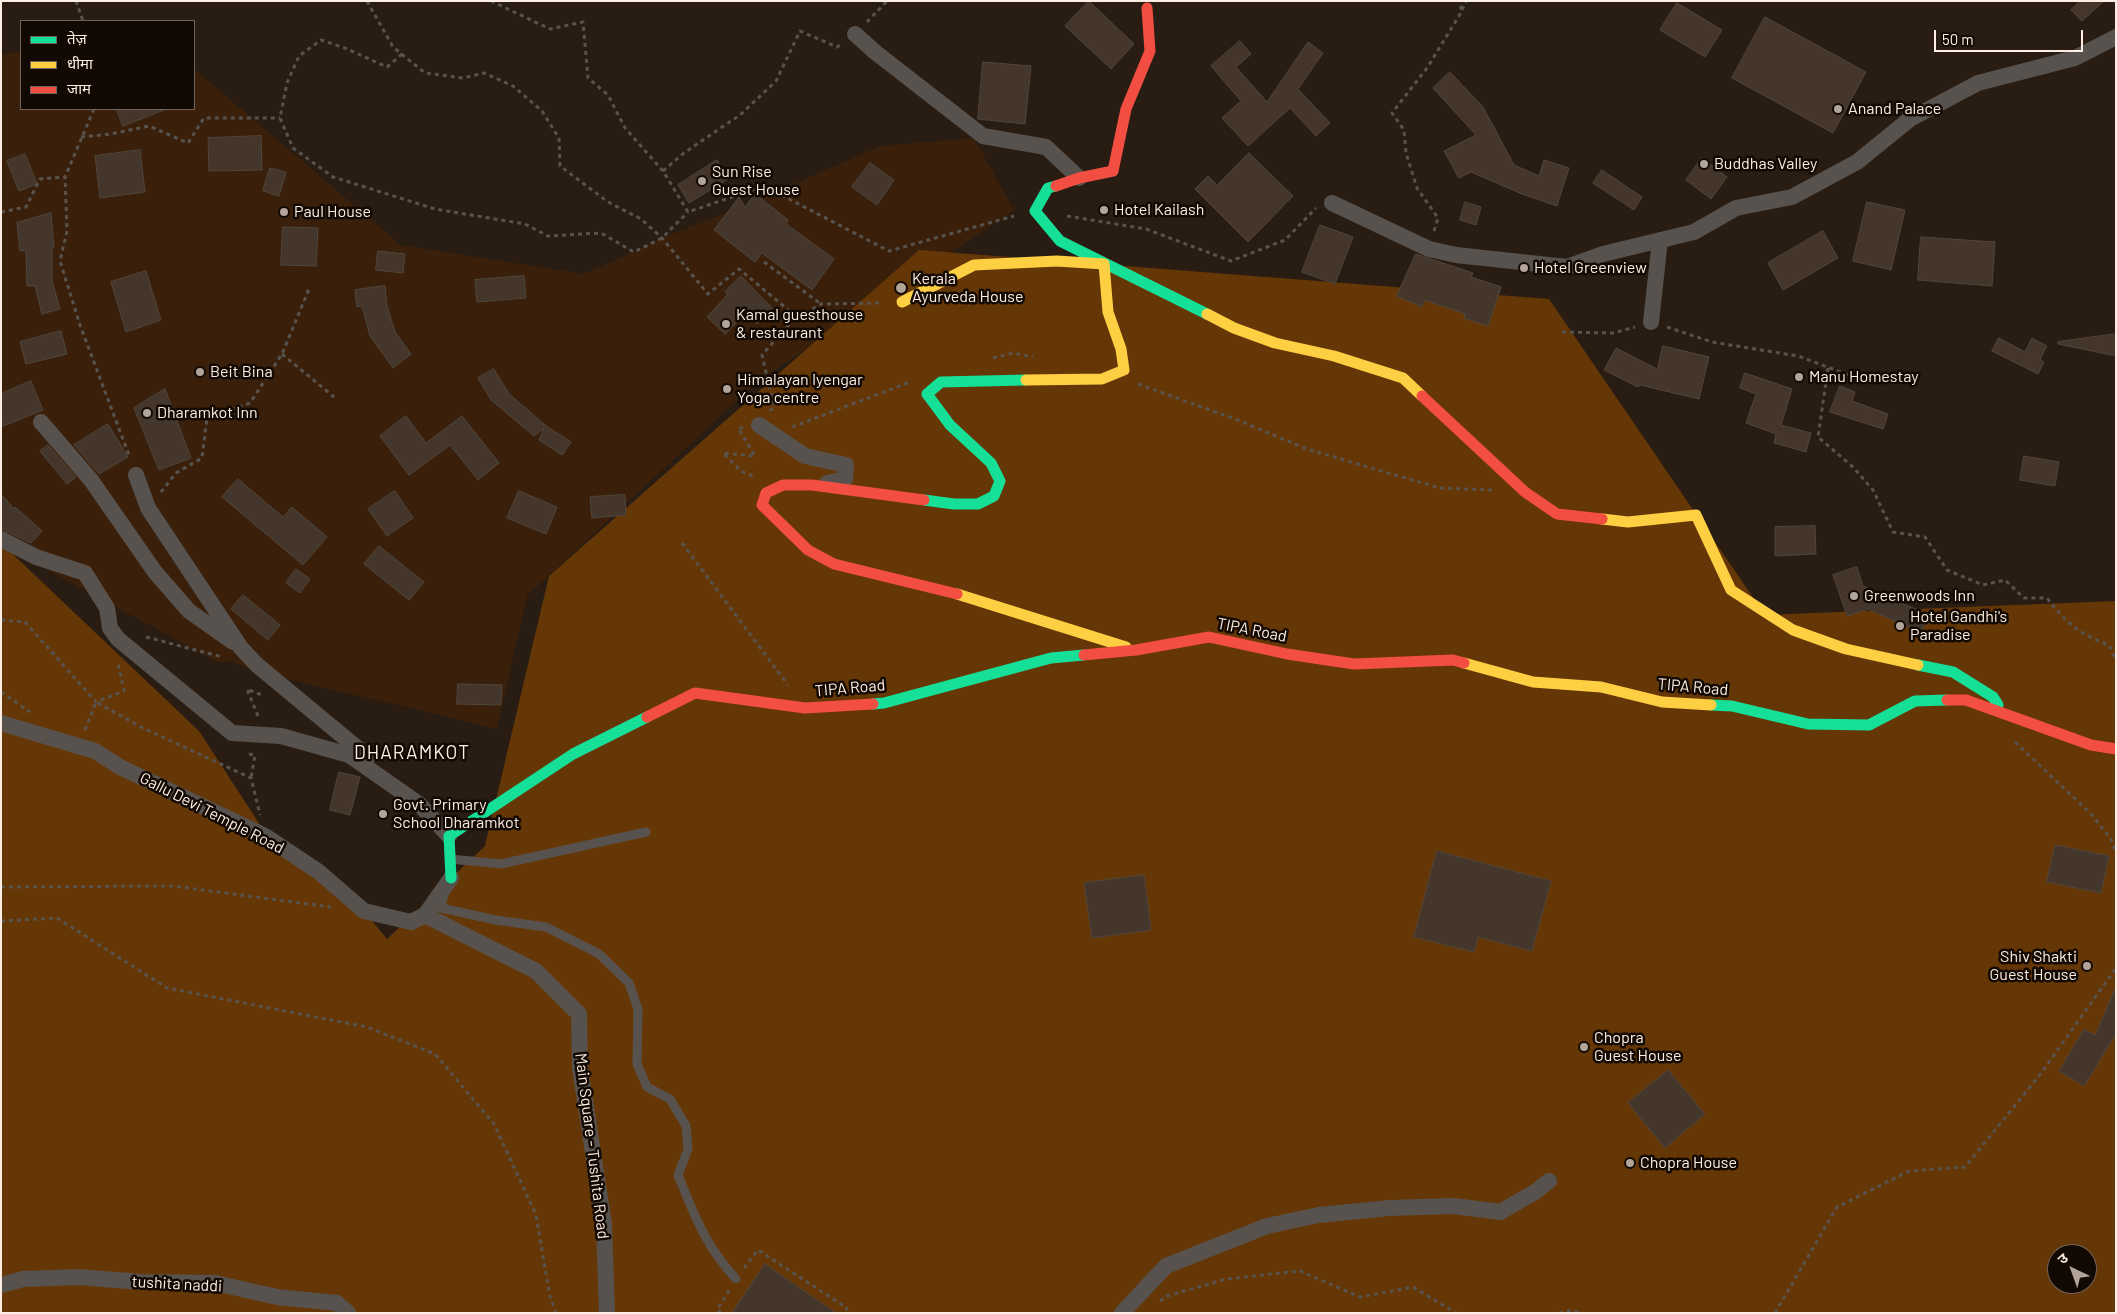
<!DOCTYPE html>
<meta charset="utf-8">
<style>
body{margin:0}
#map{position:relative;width:2117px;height:1314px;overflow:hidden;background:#291d13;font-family:Barlow,"Noto Sans Devanagari",sans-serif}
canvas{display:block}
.frame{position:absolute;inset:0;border:2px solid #fdede2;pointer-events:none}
.legend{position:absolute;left:20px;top:20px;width:175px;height:90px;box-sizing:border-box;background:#130903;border:1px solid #71645c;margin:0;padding:6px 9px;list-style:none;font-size:15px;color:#fdede2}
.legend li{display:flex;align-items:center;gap:10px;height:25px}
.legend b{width:25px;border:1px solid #71645c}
.north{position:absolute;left:2047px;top:1244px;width:50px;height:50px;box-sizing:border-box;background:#130903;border:1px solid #71645c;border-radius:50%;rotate:318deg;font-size:14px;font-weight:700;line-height:20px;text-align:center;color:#fdede2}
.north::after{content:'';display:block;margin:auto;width:18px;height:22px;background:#b3a49a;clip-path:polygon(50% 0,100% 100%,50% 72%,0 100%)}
.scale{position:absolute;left:1934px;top:30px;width:149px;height:22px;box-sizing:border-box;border:2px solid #fdede2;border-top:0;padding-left:6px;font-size:15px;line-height:18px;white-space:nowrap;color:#fdede2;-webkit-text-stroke:4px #130903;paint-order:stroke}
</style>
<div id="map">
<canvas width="2117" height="1314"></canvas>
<div class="frame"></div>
<ul class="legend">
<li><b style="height:6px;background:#16e098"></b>तेज़</li>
<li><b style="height:6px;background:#ffcf43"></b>धीमा</li>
<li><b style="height:6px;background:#f24e42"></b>जाम</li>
</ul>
<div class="north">उ</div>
<div class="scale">50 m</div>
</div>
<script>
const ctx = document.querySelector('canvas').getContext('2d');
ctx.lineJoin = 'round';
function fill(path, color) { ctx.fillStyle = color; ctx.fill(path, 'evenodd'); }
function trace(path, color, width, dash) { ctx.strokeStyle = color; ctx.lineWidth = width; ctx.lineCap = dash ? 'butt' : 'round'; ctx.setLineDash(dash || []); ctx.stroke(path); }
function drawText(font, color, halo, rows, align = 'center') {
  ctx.font = font + ' Barlow,sans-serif'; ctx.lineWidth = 5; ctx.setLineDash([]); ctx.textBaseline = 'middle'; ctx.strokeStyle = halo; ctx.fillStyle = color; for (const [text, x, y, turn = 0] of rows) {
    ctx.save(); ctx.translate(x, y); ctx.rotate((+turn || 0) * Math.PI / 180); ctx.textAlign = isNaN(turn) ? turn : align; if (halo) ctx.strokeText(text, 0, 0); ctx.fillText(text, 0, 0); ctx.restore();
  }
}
const built = new Path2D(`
 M21 52V109H194V69L401 245 584 274 634 252 662 238 747 205 880 146 974 138 1014 210 758 381 527 596 497 729 251 670 230 661 218 662 1 545V54Z`);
const forest = new Path2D(`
 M919 250 1549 299 1765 615 2116 601V1313H1V543L199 731 264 831 364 911 387 939 485 846 549 576ZM2057 1254H2087V1284H2057Z`);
const building = new Path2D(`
 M1089 1 1134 44 1111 69 1065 26Z
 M2081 1H2104L2082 21 2071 10Z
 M1677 3 1722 30 1705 57 1660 30Z
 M1765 17 1866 72 1833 133 1732 78Z
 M1240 41 1251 54 1236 67 1267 102 1308 42 1323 53 1298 89 1330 123 1316 136 1290 108 1248 146 1222 118 1241 101 1211 66Z
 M983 62 1031 66 1025 124 978 119Z
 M1450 72 1483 107 1514 165 1539 176 1544 160 1569 168 1557 206 1522 194 1471 172 1459 178 1444 151 1476 135 1433 88Z
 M117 109H164V110L123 126Z
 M261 136 262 170 209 171 208 138Z
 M140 150 145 192 100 198 95 156Z
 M1249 153 1293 196 1248 242 1195 189 1208 176 1217 185Z
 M25 154 37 184 19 191 7 161Z
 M1702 158 1727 177 1711 199 1686 180Z
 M717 160 728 179 689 203 678 185Z
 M870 163 894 180 877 205 852 187Z
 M270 168 286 172 279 196 263 191Z
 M1602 170 1642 197 1634 210 1593 183Z
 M755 194 788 220 786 224 834 259 812 290 762 253 755 262 714 230 739 197 745 207Z
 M1465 202 1481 207 1476 225 1460 220Z
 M1867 202 1905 210 1891 270 1853 261Z
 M51 213 54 247H52V281L60 309 42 314 35 286H27L26 250 20 251 17 223Z
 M1320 225 1353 237 1335 284 1302 272Z
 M283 227 318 228 316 266 281 265Z
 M1823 231 1838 258 1783 290 1768 263Z
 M1921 237 1995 242 1992 286 1918 280Z
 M378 251 405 254 403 273 376 270Z
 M1416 254 1473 273 1471 277 1501 287 1488 326 1464 318 1465 314 1425 300 1422 307 1397 296Z
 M146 271 161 320 126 332 111 282Z
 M524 276 526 298 477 302 475 280Z
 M741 276 772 308 757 324 746 313 725 334 707 317 728 294 725 292Z
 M385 286 387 306 395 332 411 354 393 368 370 336 362 306 357 307 355 290Z
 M61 331 67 354 26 364 20 342Z
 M2116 334V356L2058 344V342Z
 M1999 338 2025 352 2032 338 2047 346 2040 359 2044 362 2038 374 1992 351Z
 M1663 346 1709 357 1699 399 1640 385 1638 387 1604 370 1616 348 1657 369Z
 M494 369 509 394 545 425 571 442 562 455 539 440 544 428 534 436 491 400 478 378Z
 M1745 373 1792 389 1781 425 1811 433 1806 452 1774 443 1776 434 1746 423 1756 394 1740 388Z
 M31 381 43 410 1 427V394Z
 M1840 386 1855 392 1852 401 1888 414 1883 429 1830 412Z
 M165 389 191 458 159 470 134 408Z
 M406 416 426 443 462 416 499 463 478 480 450 445 409 475 380 436Z
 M108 424 128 457 99 474 74 445Z
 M48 445 76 477 67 484 40 451Z
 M2024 456 2059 462 2055 486 2020 480Z
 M238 479 283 517 292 507 327 537 303 565 222 497Z
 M395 491 413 518 387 536 368 509Z
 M519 491 557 507 546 534 507 518Z
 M1 494 14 509 15 507 42 531 31 543 1 529Z
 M625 495 626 515 592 518 590 497Z
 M1815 526 1816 554 1775 556V527Z
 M379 546 424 582 409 600 364 564Z
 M1857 567 1863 586 1929 615 1921 633 1868 609 1847 616 1833 575Z
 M296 569 310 579 300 593 286 583Z
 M243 595 280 625 268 640 231 609Z
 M458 684 502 685 501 705 457 704Z
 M339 772 360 777 350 815 330 810Z
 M2055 845 2109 856 2101 893 2047 882Z
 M1437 851 1551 881 1532 951 1478 937 1474 952 1414 937Z
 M1144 875 1151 930 1092 938 1084 883Z
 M2116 987V1034L2084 1086 2059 1071 2084 1029 2095 1035Z
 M1668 1070 1705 1114 1665 1148 1628 1103Z
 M765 1264 836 1313H732Z`);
const path = new Path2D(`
 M76 1 83 21
 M367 1 393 47 425 73 463 78 484 73 513 86 542 111 559 138 560 166 608 202 641 219 662 238 708 294 739 269 798 318
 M491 1 550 29 583 22 588 78 608 95 625 128 663 171 688 212 764 186 889 251 1014 216
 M1462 10 1466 1
 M867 22 887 1
 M402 54 387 67 345 48 321 40 299 56 287 83 280 118 293 148 333 177 435 209 525 224 548 236 601 233 634 252 662 238 688 212
 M94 109 65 177 67 231 60 261 80 325 130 458
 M81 137 111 134 149 126 188 143 204 118H280
 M663 171 684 153 740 115 776 81 800 31 837 47 841 44
 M1 212 26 207 40 179 65 177
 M1067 216 1146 229 1231 261 1285 240 1316 208
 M1434 231 1438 218 1417 188 1406 153 1404 130 1392 113 1427 68 1462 11 1459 1
 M764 262 821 304
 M1667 327 1712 342 1798 356 1870 383
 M1562 332 1613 333 1635 327
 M282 354 334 397
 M993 358 1013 353 1033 357
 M1828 368 1818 437 1853 467 1873 490 1893 532 1925 537 1947 570 1983 585 2005 580 2024 598H2047C2066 623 2079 634 2109 645L2116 660
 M1138 384 1235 419 1307 449 1388 473 1440 488 1492 490
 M770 411 774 407 762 355 792 321 821 304 881 303
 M792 427 910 382
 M743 428H738L755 456 723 453 741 471 755 477
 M161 492 176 473 202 458 207 418 250 403 282 354 309 289
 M682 543 788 685
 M1 620 25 622 96 702 124 691 118 663
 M146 637 222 657
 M1 692 30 712
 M258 716 247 689 262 695 261 693
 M85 730 96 702 141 727 251 778 260 815
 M2015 742 2090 813 2111 839 2116 853
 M249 754 255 755 251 778
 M1 887 173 886 331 907
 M1 921 57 918 167 988 367 1027 435 1054 494 1124 536 1215 550 1297 556 1313
 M744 1268 758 1250 847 1308 844 1313
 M1160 1301 1167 1296 1226 1279 1300 1271 1360 1297 1413 1287 1456 1313
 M721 1313 717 1310 730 1289
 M1559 1313 1572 1310 1579 1313
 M1775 1313 1837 1207 1909 1171 1965 1167 2039 1076 2116 968`);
const lane = new Path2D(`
 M450 859 501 864 646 832
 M444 894 441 908 496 920 546 927 599 954 629 983 638 1009 637 1064 647 1087 670 1099 686 1126 688 1149 678 1175C695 1217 705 1245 736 1279`);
const street = new Path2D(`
 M855 34 875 52 983 136 1046 147 1079 178
 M1332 203 1429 249 1456 255 1567 267 1603 254 1694 232 1736 208 1792 197 1857 162 1910 119 1978 83 2075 58 2116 37
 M1651 322 1660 240
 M41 422 91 480 155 572 189 611 233 642
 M759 425 805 456 846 465 845 479 827 483
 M136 475 148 508 241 648 257 665 368 757
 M1 539 36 557 85 573 107 608 110 628 118 639 232 733 281 736 349 755 419 804 449 836
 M1 723 95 751 120 767 265 836 319 872 364 911 411 922 425 915 451 878
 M425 915 536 971 579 1014 580 1068 604 1224 607 1313
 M1 1285 23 1279 78 1277 141 1282 215 1283 277 1297 337 1303 348 1313
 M1122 1313 1166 1266 1267 1226 1319 1215 1389 1208 1454 1206 1500 1212 1535 1192 1549 1181`);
const fast = new Path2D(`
 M1056 186 1048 188 1035 211 1060 241 1207 314
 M924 500 954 504H978L994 496 1000 481 991 463 950 425 927 394 941 382 1026 380
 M1918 665 1953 672 1993 697 1998 705
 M873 704 884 703 1051 658 1084 655
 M1711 705 1732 706 1808 724 1869 725 1915 701 1947 700
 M451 878 449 836 573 754 647 717`);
const slow = new Path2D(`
 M902 302 974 265 1057 261 1104 264 1108 312 1121 349 1124 370 1102 379 1026 380
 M1207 314 1234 328 1275 343 1334 356 1403 378 1422 396
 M1602 519 1628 522 1696 515 1731 590 1793 630 1846 649 1918 665
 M957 594 1126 647
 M1464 663 1533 682 1601 687 1662 702 1711 705`);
const jam = new Path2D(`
 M1056 186 1079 178 1113 171 1126 109 1150 51 1147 8
 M1422 396 1525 492 1557 514 1602 519
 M924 500 812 485H783L766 493 762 505 808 550 834 564 957 594
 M1084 655 1136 650 1209 637 1287 654 1354 664 1453 660 1464 663
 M1947 700H1966L2091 745 2116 749
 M647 717 695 693 805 708 873 704`);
const markers = [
 [1838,109,5,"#b3a49a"],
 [1704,164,5,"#b3a49a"],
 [702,181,5,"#b3a49a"],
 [1104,210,5,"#b3a49a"],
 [284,212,5,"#b3a49a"],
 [1524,268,5,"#b3a49a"],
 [901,288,6,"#b3a49a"],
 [726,324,5,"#b3a49a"],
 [200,372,5,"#b3a49a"],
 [1799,377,5,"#b3a49a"],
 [727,389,5,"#b3a49a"],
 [147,413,5,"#b3a49a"],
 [1854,596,5,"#b3a49a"],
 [1900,626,5,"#b3a49a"],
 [383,814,5,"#b3a49a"],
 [2087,966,5,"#b3a49a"],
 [1584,1047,5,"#b3a49a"],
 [1630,1163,5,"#b3a49a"]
];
const poiNames = [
 ["Anand Palace",1848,109],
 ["Buddhas Valley",1714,164],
 ["Sun Rise",712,172],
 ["Guest House",712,190],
 ["Hotel Kailash",1114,210],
 ["Paul House",294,212],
 ["Hotel Greenview",1534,268],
 ["Kerala",912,279],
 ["Ayurveda House",912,297],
 ["Kamal guesthouse",736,315],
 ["& restaurant",736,333],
 ["Beit Bina",210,372],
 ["Manu Homestay",1809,377],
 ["Himalayan Iyengar",737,380],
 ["Yoga centre",737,398],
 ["Dharamkot Inn",157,413],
 ["Greenwoods Inn",1864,596],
 ["Hotel Gandhi's",1910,617],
 ["Paradise",1910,635],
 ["Govt. Primary",393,805],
 ["School Dharamkot",393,823],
 ["Shiv Shakti",2077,957,"right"],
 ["Guest House",2077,975,"right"],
 ["Chopra",1594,1038],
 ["Guest House",1594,1056],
 ["Chopra House",1640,1163]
];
const streetNames = [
 ["TIPA Road",1252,630,11],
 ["TIPA Road",1693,687,5],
 ["TIPA Road",850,688,-5],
 ["Gallu Devi Temple Road",212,813,27],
 ["Main Square - Tushita Road",592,1146,83],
 ["tushita naddi",177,1284,3]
];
const quarterNames = [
 ["DHARAMKOT",412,753]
];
fill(built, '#3a200a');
fill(forest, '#663706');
fill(building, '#44362a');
trace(building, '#50463d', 1);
trace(path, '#59534e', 3, [4, 4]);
trace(lane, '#58524e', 9);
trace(street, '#58524e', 16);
trace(fast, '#16e098', 11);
trace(slow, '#ffcf43', 11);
trace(jam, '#f24e42', 11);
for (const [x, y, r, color] of markers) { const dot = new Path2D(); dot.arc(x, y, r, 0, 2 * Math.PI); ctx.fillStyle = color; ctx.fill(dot); trace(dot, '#130903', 2); }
drawText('16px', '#fdede2', '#130903', poiNames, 'left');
drawText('16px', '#fdede2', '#130903', streetNames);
ctx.letterSpacing = '1px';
drawText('19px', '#fdede2', '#130903', quarterNames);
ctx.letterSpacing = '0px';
</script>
